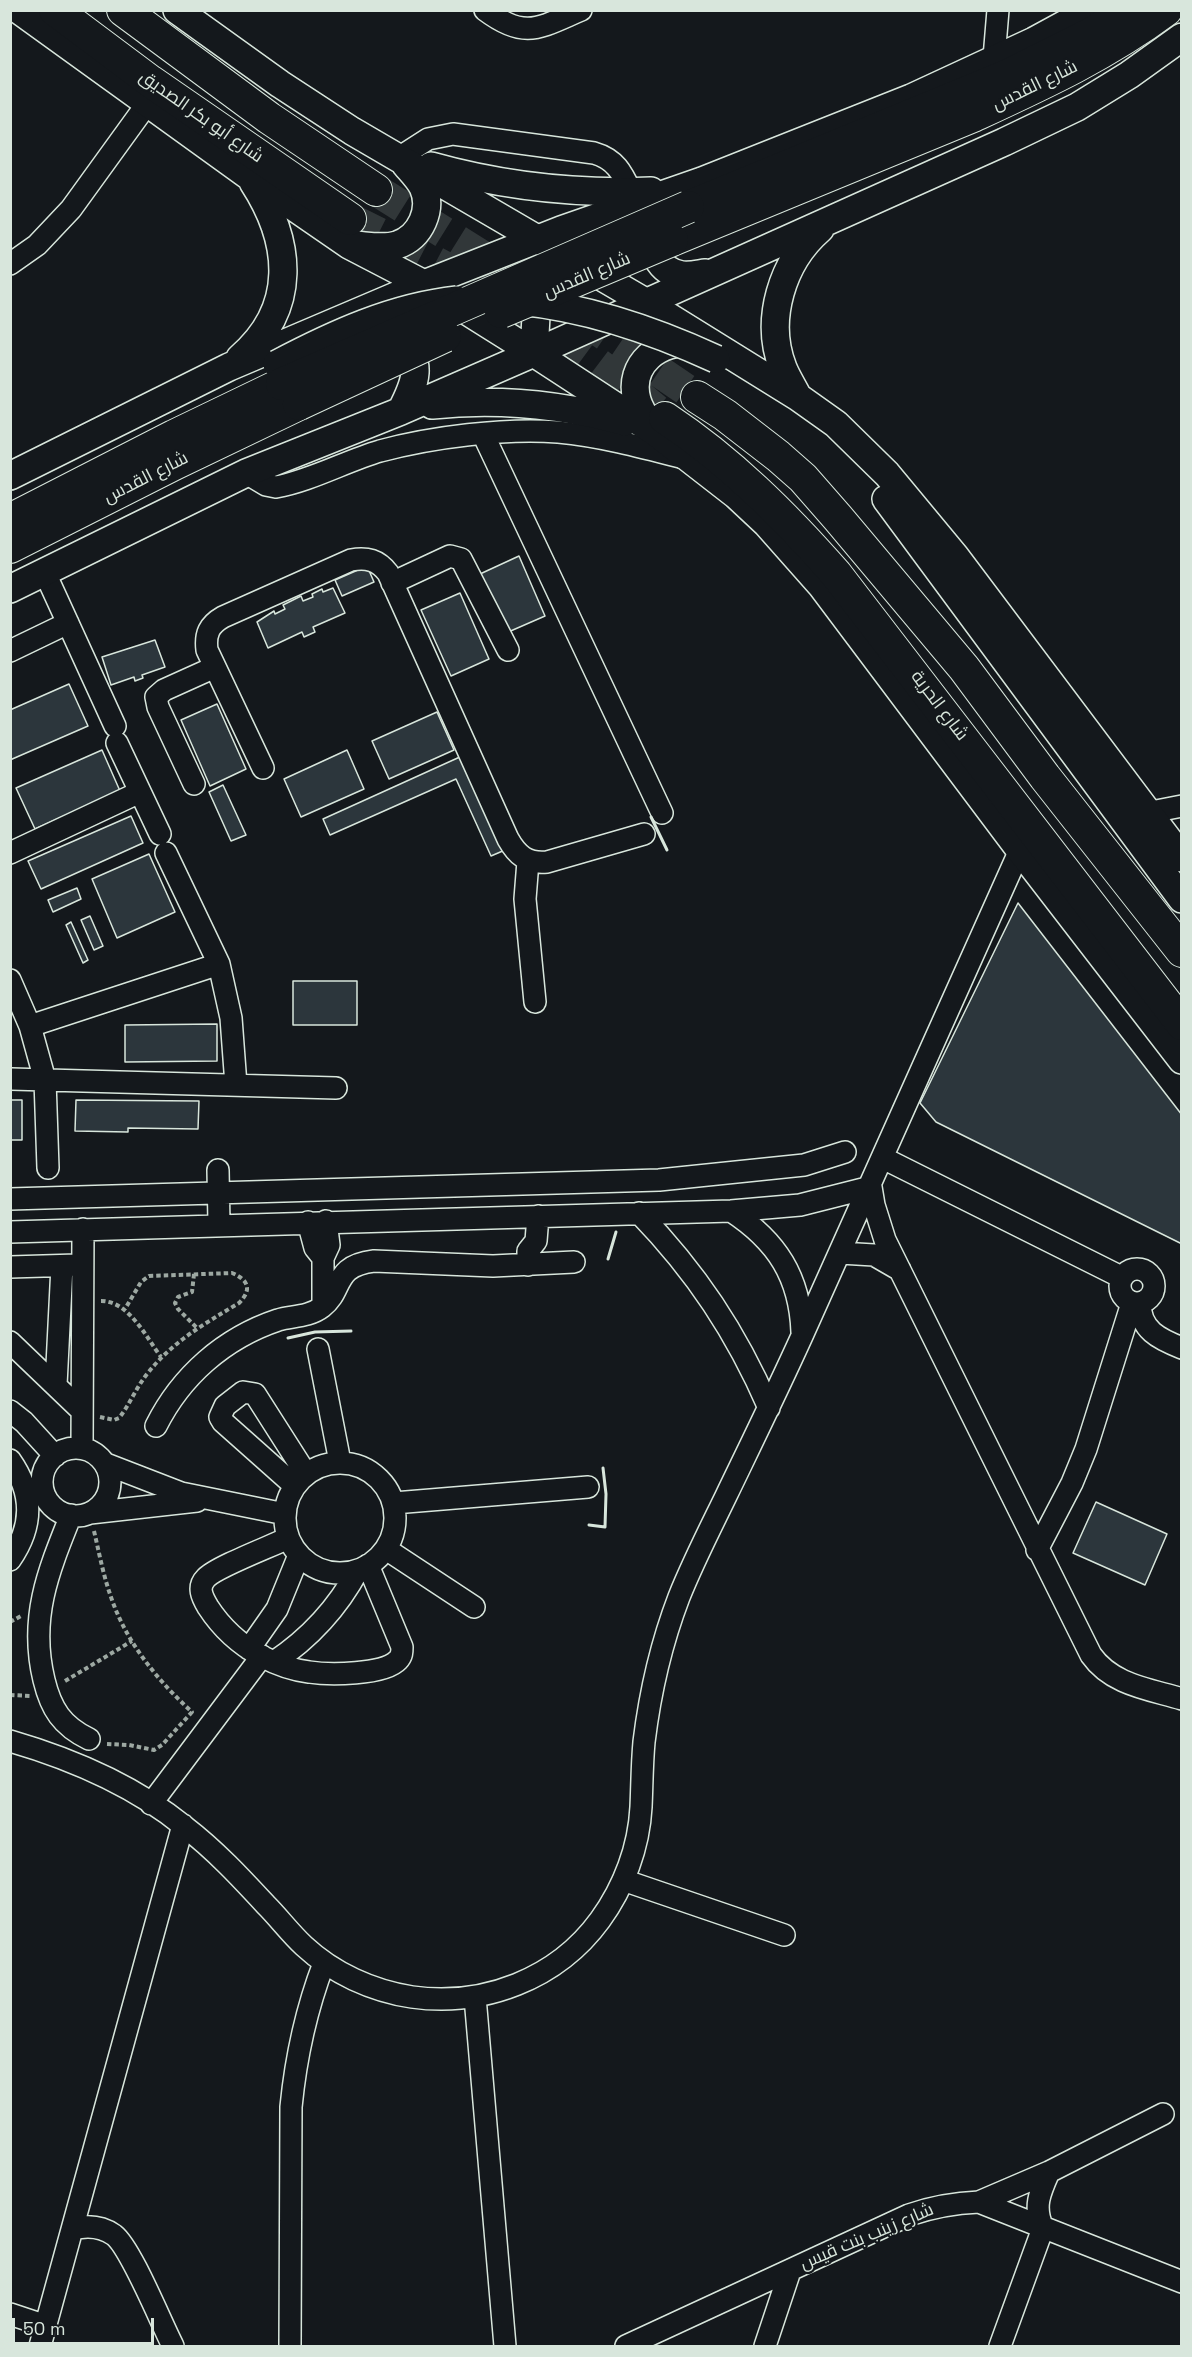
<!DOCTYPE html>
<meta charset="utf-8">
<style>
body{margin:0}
#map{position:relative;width:1192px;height:2357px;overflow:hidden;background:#14181c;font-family:"Space Grotesk",sans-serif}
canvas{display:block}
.frame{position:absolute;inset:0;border:12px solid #d8e6dc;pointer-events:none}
.scale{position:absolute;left:12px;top:2318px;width:142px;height:27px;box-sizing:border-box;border:3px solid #d8e6dc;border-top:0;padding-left:8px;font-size:18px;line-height:21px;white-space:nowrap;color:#d8e6dc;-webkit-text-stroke:4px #14181c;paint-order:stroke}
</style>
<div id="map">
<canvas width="1192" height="2357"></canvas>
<div class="frame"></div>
<div class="scale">50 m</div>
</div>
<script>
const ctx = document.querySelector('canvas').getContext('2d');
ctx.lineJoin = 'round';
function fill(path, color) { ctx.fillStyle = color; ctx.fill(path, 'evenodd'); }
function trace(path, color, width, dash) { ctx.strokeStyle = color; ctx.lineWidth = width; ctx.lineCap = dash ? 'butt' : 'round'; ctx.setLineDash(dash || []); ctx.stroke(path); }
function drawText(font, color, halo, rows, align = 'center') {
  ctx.font = font + ' "Space Grotesk",Cairo,sans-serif'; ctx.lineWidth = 4.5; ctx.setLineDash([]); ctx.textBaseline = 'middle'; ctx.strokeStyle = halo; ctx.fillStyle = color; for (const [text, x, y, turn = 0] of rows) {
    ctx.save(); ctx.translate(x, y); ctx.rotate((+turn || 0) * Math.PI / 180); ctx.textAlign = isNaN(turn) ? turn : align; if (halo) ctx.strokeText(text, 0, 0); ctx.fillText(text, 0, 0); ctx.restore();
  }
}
const building = new Path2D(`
 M519 556 545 616 506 633 480 574Z
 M367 566 374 582 342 596 335 580Z
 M333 588 345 613 313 627 315 632 304 637 302 632 268 648 257 622 274 611 275 614 285 609 283 605 301 596 303 601 313 597 312 594 322 589 323 592Z
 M460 593 489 659 451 676 421 610Z
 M155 640 165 667 142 675 143 678 135 681 134 677 111 685 102 657Z
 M69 684 88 726 10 760V710Z
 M217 704 246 769 210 786 181 720Z
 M437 712 454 750 389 779 372 741Z
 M102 750 120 791 35 829 16 788Z
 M347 750 364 789 301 817 284 779Z
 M462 756 505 850 491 856 456 779 330 835 323 819Z
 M223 785 246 835 231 841 209 792Z
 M131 816 143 843 41 889 28 861Z
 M149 854 175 912 117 938 92 879Z
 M77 888 81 899 53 912 48 900Z
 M1018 903 1182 1115V1244L936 1122 920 1103Z
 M90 916 103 946 94 950 81 920Z
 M71 922 88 960 83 963 66 925Z
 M293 981H357V1025H293Z
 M217 1024V1061L125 1062V1025Z
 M10 1100H22V1140H10Z
 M76 1100 199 1101 198 1129 128 1128V1132L75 1131Z
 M1096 1502 1167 1534 1145 1585 1073 1553Z`);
const highwayTunnel = new Path2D(`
 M376 190 576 315 697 397
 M350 219C414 251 479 283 539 322 580 349 619 379 656 410`);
const path = new Path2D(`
 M194 1274 192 1292 178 1297 175 1303 178 1309 197 1328
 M101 1301C129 1301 146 1337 161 1357
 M100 1417 114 1420 119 1418C130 1404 136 1388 147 1374 172 1342 204 1324 239 1303 252 1290 249 1280 232 1273L149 1276 141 1282 125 1309
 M94 1531C99 1552 103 1574 110 1594 125 1641 157 1680 192 1712L162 1745 154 1750 129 1745 107 1744
 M10 1622 21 1616
 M65 1681 132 1641
 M10 1695 31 1696`);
const minor = new Path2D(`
 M485 10C525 40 539 28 581 10
 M994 58 998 10
 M400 157 428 139 453 134 594 153C615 159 622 172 631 192
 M10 264 37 245 71 209 147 104
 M483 434 662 813
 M246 473 266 485 276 487C310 481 346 461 380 451 432 437 504 428 558 432 601 436 642 447 684 458
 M45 573 115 726
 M392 583 450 556 461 559 508 650
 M10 651 68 623
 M117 743 160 834
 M263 768 207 650C205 634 209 625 223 617L351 560C367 557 378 560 388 573L508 839C517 855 527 864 547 862L644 834
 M194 784 158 707 156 697 164 690 215 667
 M1146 813 1182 806
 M10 853 140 792
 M166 853 219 964 231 1018 236 1085
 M528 861 525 899 535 1002
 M10 980 30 1026 45 1080 48 1168
 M30 1026 219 964
 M11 1079 336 1088
 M883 1158 1121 1277
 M218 1170 219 1224
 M871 1187 874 1205 885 1240 1091 1655C1112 1685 1149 1689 1182 1699
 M10 1199 659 1180 804 1165 845 1152
 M731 1211C777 1241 800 1277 802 1332
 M639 1213C696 1272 736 1332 769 1408
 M308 1222 315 1248 323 1258
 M10 1232 731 1211 800 1205 871 1187
 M840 1253 874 1255 900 1270
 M528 1265V1251L536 1241 538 1216
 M10 1267 77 1265
 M1120 1286a17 17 0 1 1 34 0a17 17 0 1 1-34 0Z
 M1140 1303C1140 1330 1159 1339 1182 1348
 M323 1306V1258L329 1245 326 1221
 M10 1342 82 1411
 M318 1349 340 1462
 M56 1385 62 1266
 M10 1411 24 1422 55 1456
 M156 1426C181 1376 224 1338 278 1320 292 1316 309 1317 322 1307 344 1290 332 1266 374 1261L493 1266 574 1262
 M82 1448 83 1229
 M42 1482a34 34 0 1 1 68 0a34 34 0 1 1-68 0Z
 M10 1460C34 1494 33 1527 10 1560
 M285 1518a55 55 0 1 1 110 0a55 55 0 1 1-110 0Z
 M106 1464 181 1493 285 1514
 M295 1486 223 1422 220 1417 225 1406 243 1392 255 1394 306 1474
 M394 1503 588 1487
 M90 1513 197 1501
 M71 1515C48 1572 29 1618 44 1680 51 1709 62 1726 89 1739
 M288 1538C272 1546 216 1567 206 1578 197 1587 202 1597 208 1607 221 1627 239 1644 261 1656 276 1664 292 1670 309 1672 329 1675 384 1675 398 1660 402 1656 402 1652 402 1647L368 1565
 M386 1549 474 1607
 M1037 1550 1072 1483 1086 1449 1132 1303
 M249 1649 277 1609 299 1555
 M274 1662C310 1638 337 1609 358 1570
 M10 1741C72 1759 136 1787 185 1827 215 1850 241 1878 266 1905 279 1918 290 1933 304 1946 333 1973 372 1991 412 1997 484 2007 557 1979 600 1920 624 1887 639 1847 641 1807 642 1785 642 1764 644 1742 650 1693 661 1644 679 1597 693 1562 710 1529 726 1496 752 1442 778 1389 802 1336 876 1174 948 1012 1020 850
 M151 1804 262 1656
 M623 1880 784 1935
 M475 1997 505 2346
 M979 2202 1049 2172 1163 2114
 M73 2229C88 2225 101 2226 114 2235 131 2248 161 2323 173 2346
 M10 2314 46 2326
 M40 2346 183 1825
 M290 2346 291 2107C296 2056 306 2010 324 1963
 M626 2346 909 2215C932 2207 954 2203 979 2202L1182 2282
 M765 2346 790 2271
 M1000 2346 1043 2228C1033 2207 1040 2192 1049 2172`);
const major = new Path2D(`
 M19 10 249 176 349 245 424 284 534 353 655 432 736 495 767 524 821 585 1020 850 1182 1060
 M177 10 280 84 352 131 645 302 798 397 836 424 887 474 955 556 1182 858
 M431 166C502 186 577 194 651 191
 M654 227C648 248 659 272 682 275 690 276 698 274 706 273
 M355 245C369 246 384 249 397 245 421 237 433 209 423 187 419 179 412 172 406 165
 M399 336C424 363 416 382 401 411
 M534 353 538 279
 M240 358C298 308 292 242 253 182
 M798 397C793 387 787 378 783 368 764 320 782 262 820 229
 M432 405C498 398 561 404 625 422
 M653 429C647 420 640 411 637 400 627 364 660 339 693 343
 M10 476 229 367 424 284 561 230 702 181 911 98 1034 41 1091 10
 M886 499 1182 899
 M10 589 246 473 401 411 534 353 1004 142 1077 107 1129 75 1182 37`);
const highway = new Path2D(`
 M55 10 150 81 350 219
 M123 10 269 118 376 190
 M688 207 1006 76 1092 33 1127 10
 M672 240 973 116C1040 85 1106 55 1166 10
 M697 397 725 415 778 456 803 478 838 518 964 668 1045 777 1182 951
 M665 418C730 461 785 516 836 574L1182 1024
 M10 520 174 436 282 384
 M10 547 174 464 299 404`);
const majorBridge = new Path2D(`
 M520 301C589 308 653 330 716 359
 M277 364C334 334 393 307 457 300`);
const highwayBridge = new Path2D(`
 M501 312 672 240
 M282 384 688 207
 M299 404 445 336`);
const wall = new Path2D(`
 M651 817 667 850
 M608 1259 616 1232
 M288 1338 315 1332 351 1331
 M589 1525 605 1527 606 1494 603 1468`);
const streetNames = [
 ["شارع القدس",1035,86,-26],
 ["شارع أبو بكر الصديق",201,117,35],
 ["شارع القدس",587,276,-23],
 ["شارع القدس",146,478,-27],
 ["شارع الحرية",939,706,53],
 ["شارع زينب بنت قيس",867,2237,-23]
];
fill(building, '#2c363c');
trace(building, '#d8e6dc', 1.5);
trace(highwayTunnel, '#313739', 32, [32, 16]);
trace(minor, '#d8e6dc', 24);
trace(major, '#d8e6dc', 30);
trace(highway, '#d8e6dc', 34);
trace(path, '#9da8a2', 4, [4.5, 3]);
trace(minor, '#14181c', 21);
trace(major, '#14181c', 27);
trace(highway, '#14181c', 32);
trace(majorBridge, '#d8e6dc', 30, []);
trace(highwayBridge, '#d8e6dc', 34, []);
trace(majorBridge, '#14181c', 27);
trace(highwayBridge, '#14181c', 32);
trace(wall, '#d8e6dc', 3);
drawText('18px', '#d8e6dc', '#14181c', streetNames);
</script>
